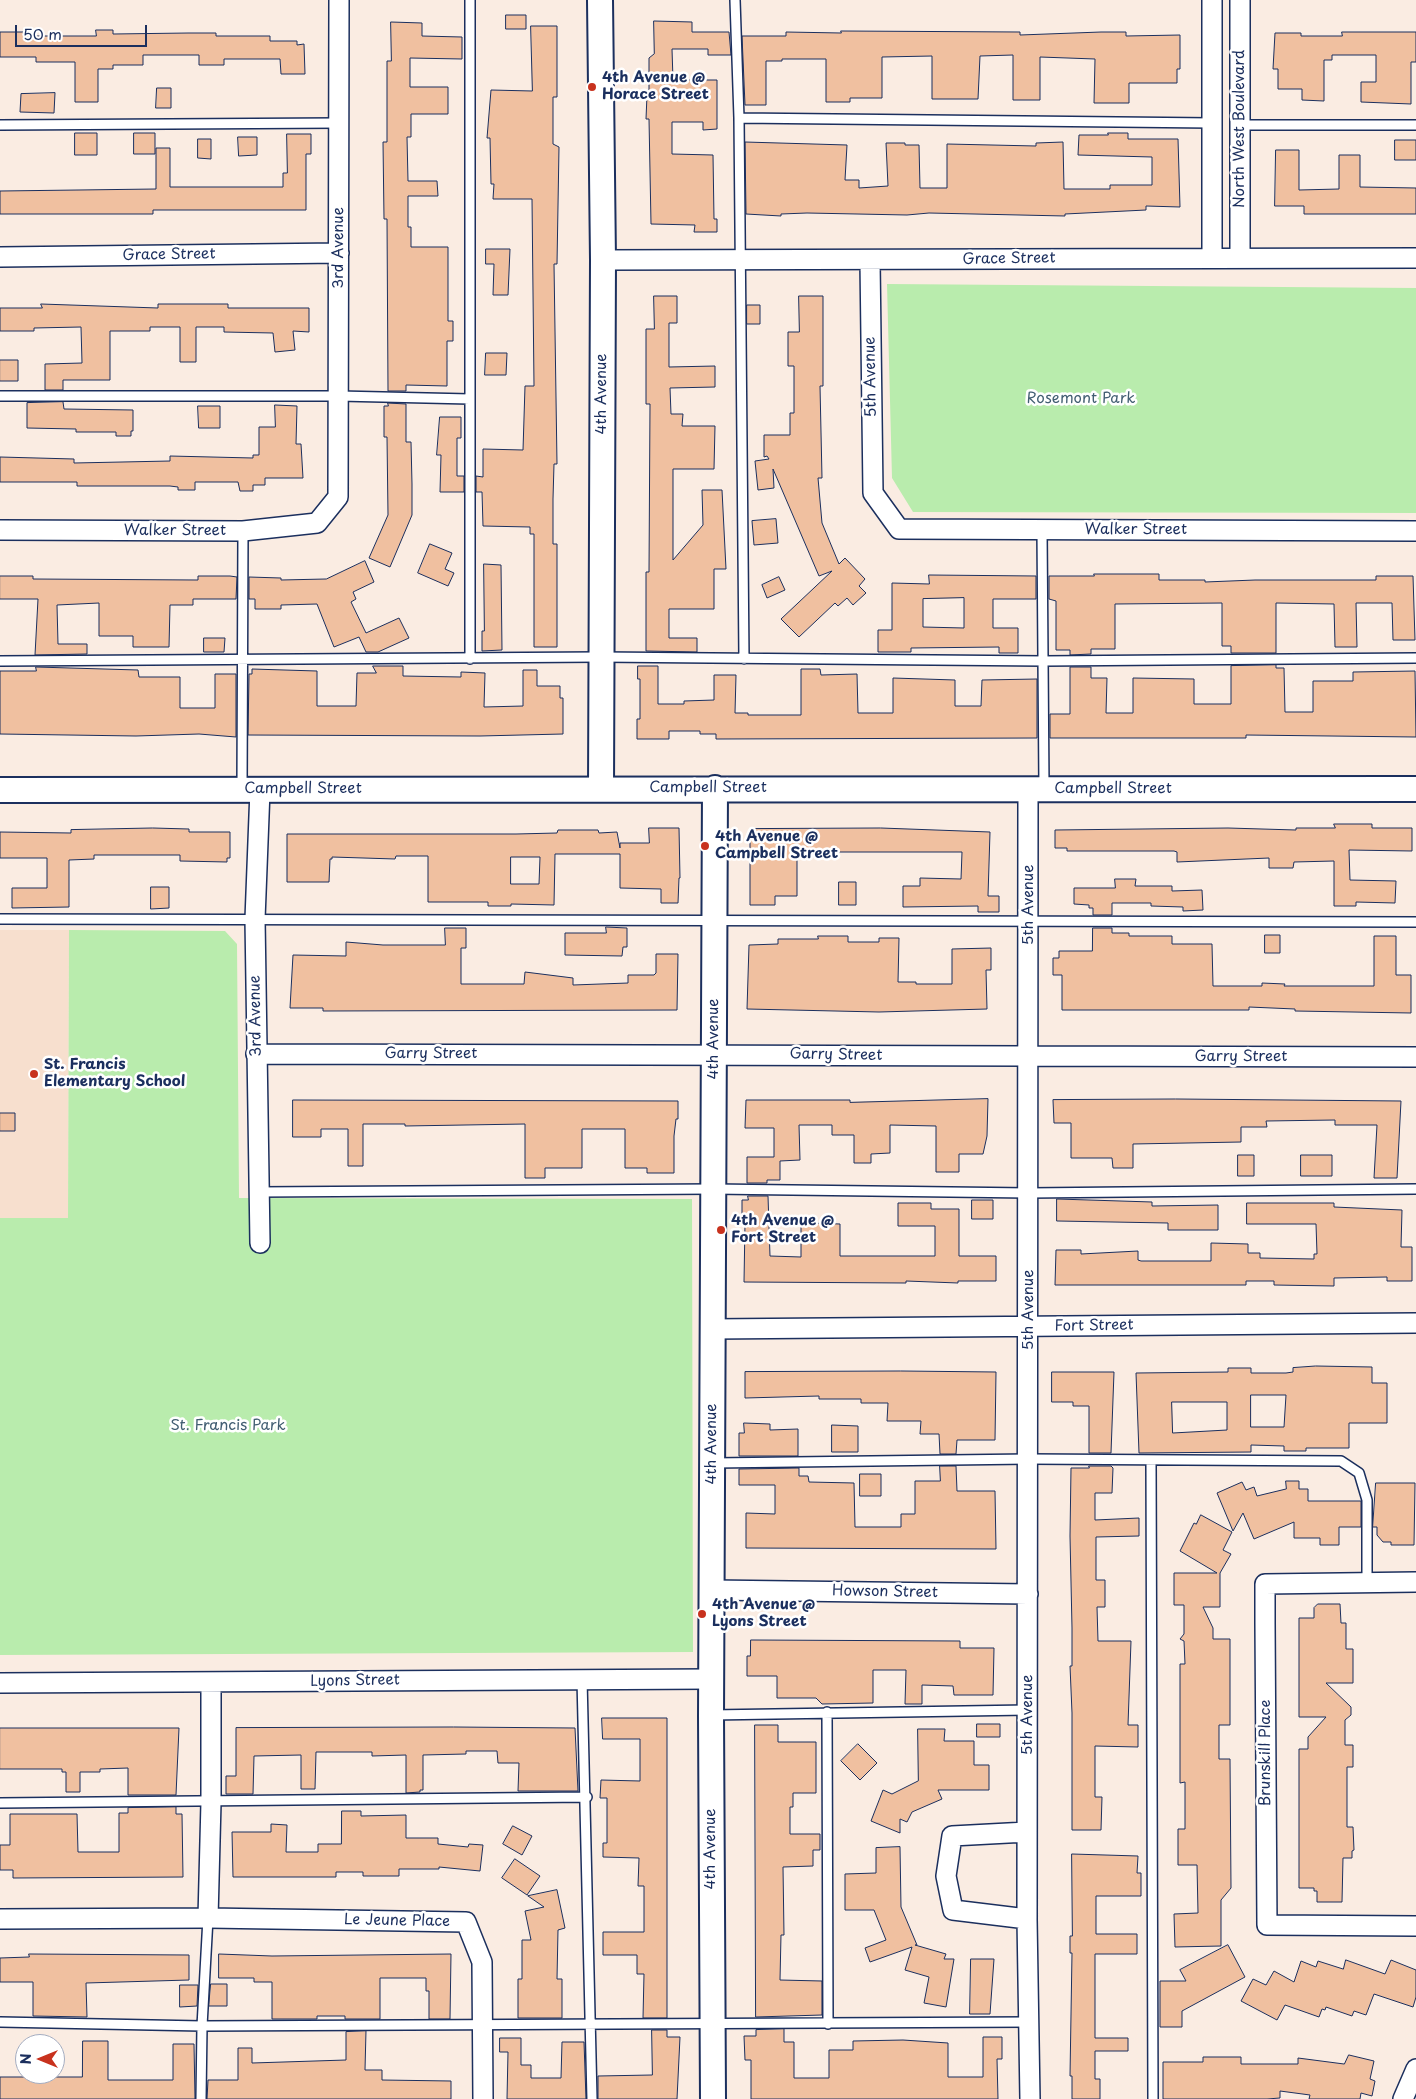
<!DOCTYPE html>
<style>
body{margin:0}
#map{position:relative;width:1416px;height:2099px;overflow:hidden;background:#faece2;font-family:"Playpen Sans",sans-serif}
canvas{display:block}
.north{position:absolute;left:15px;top:2034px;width:50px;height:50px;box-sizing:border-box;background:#fff;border:1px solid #a4acbf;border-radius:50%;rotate:270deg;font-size:14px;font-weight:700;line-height:20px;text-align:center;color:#1b2f5e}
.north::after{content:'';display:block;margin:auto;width:18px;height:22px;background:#c8321e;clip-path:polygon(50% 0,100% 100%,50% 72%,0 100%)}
.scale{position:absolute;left:15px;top:25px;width:132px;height:22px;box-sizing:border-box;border:2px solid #1b2f5e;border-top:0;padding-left:6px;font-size:15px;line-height:18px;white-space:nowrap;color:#1b2f5e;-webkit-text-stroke:4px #fff;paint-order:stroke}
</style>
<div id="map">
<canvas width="1416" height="2099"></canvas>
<div class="north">N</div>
<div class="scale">50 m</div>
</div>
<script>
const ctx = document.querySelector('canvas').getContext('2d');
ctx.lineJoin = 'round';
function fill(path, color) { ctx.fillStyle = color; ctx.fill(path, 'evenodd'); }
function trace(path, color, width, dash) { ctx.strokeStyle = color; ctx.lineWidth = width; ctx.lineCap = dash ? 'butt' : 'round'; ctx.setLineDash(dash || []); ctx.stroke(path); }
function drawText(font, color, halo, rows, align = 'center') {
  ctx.font = font + ' "Playpen Sans",sans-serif'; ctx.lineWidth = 5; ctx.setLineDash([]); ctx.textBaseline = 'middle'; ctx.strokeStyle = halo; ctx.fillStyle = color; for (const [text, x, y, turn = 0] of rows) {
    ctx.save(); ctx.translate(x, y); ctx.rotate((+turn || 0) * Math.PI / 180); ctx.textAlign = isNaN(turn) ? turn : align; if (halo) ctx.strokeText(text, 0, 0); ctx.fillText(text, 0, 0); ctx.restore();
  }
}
const built = new Path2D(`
 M0 930H69L68 1218H0Z`);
const green = new Path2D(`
 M887 284 1416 288V513L913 512 892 478Z
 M69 930 225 931 237 944 239 1198 692 1199 693 1652 0 1655V1218H68Z`);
const building = new Path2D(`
 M506 15H526V29H506Z
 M654 21 692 22V32H729L731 55H708V49H672L673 80H717V129L703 130V122H672V154L713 155 714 219H717V232H694L695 225 651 224 649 119H646L647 95H649V58L654 54Z
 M391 22 422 23V36L462 37V59L410 58V87H448V114H411V137H407L408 181H437L438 196H408V227H411V247H448V321H453V341H447V386L406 385V391H388L387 219H384L383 142H387V61H391Z
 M531 26H557V97H553V144L559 147 557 264H554L557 464H554L553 499V544H557V647H534V534H530V527L483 526 482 492H476V476L483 477V449L523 450 525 386H534L532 199H493L494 184H491L490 138H487L491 90 532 91Z
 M96 30H113V34L188 33H216V36H270V41H297V45L304 44 305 74H281L280 59H224V65H199V55H143V65H113V69H98V102H75V62H36V57H0V32H32V36H96Z
 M841 31 1020 32V35L1101 32H1126V36L1180 35V69H1177V83H1129V103H1094L1095 59 1040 57V100H1013V55L980 56 978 99H932V56L882 57V98H850V102H826V59H782V61H766V105H745L742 36H786V32L841 33Z
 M1342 32H1416V62H1411V104L1361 102V82H1376V55H1332V60H1324V101L1302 100V89H1278V69H1273L1275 33H1301V36H1342Z
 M157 88H171V108H156Z
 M55 93 54 113 20 112 21 94Z
 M75 133H97V155H75Z
 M134 133H155V154H134Z
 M1108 133H1128V139H1178L1180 207 1146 206V210L1065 214V216L929 213 907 215 807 213 781 214V216L746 214 745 142 847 145 845 180H859V188L888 186 886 143H905V145H919L920 188H947V144L1036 146V143L1063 142 1064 189H1110V185H1152V157L1078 155 1079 135H1108Z
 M287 134H311V154H306V210H153V214H0V191L156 189V148H170V187H283V173H287Z
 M238 137H257V155L239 156Z
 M198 139H211V159L198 158Z
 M1395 140H1416V160H1395Z
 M1276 150H1299V190L1339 189V155H1360V187L1416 188V214H1304V206H1275Z
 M486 249H510L508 295H493L494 264H486Z
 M654 296H677V323H669V367L715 366V387L670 388 671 414H683L682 426H715L714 469H673V560L703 525 702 490H722L726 569H714V609H669V638H697V652L646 651V572H649L650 404H646V329H654Z
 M799 296H823V386H820L822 478H818L822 523 839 564 845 558 865 579 859 586 866 593 853 605 847 598 838 606 835 603 799 637 781 619 832 571 819 576 773 469 774 488 758 490 755 461 769 459 767 456 764 457V435H790V413H794V366H788V332H799Z
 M41 304 158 308V304H228V308H309V332L293 331 295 350 275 352 273 333 224 332V327H196V362H180V327H150V331H110V380H63V390H45V364L82 363 81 327 34 328V331H0V308H42Z
 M747 305H760V324H747Z
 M486 353H507L506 375H485Z
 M0 360H18V381H0Z
 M63 402 64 409 133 410V431H131V436H116V432H76V429L27 428V403Z
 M388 403 406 404V442H411L412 484V515L390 567 369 558 388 515 387 437H384V406H388Z
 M275 405 297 406 296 444H301L303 478H265V485H253V491H240L238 482H195V490H178V487L170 486H77V482H0V457L74 459V463L170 461V456L253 458V455H259V427H275Z
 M198 406H220V428H199Z
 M440 417H461V438H457V476H464V492H440L441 455H437Z
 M776 519 778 543 754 545 752 521Z
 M430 544 452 553 445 569 454 573 448 586 418 573Z
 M365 561 374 582 353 592 356 599 351 602 366 633 399 618 409 638 378 652H366L359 637 334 647 317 604 281 605V609H255V599H249V577L281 578V580L326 579Z
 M484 564 501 565 502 650 482 651V631H484Z
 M1094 574H1159V580H1205V582L1255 580H1376V576H1413L1415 640H1393L1392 603H1356L1357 647H1335L1334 604 1276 603V653H1231V646H1222V603L1115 604V649H1091V654L1070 655V650H1056V601L1049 599V576H1094Z
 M929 575 1036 576V599H993V628H1018V653H999V647L911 648V652H878V630H892V583L929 584ZM964 598V628L923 627V599Z
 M0 576H33V579L198 580V576H230L237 577 236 599H193V605H170L169 647H133V636H99V603L57 605 58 644H87V654L35 655 38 599H0Z
 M779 577 785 590 767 598 762 585Z
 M204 638H225L224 652H204Z
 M1276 665V668H1284L1285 712H1313V681H1353V672L1415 671 1416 737 1246 735V738H1050V714H1070V667H1091V678H1107L1106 713H1133V678L1194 679V704H1231V666Z
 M373 666H403V676L461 677V672L485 673 484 707 523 706V670H537V686H560V698H563V734L480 736 248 735 249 674H252V669L317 671V706H356L357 673H376Z
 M638 666H658V704H684V701L714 700V675H736L735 713H748V715H801V669H820L821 675 857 674 858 713H893V678L955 680V706H981L982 680 1037 679V738L716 739V734H700V731H669V739H637V719H640V679H638Z
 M36 667 138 670 139 677H180V708H215V674H236V737L199 734 136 736 0 734V671H36Z
 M1334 824H1372V828H1412V851L1349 850 1350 880 1396 881 1395 903 1356 902V906H1334V861L1294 862 1293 868H1269V858L1177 862V852L1174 851H1067V848H1055V830L1228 828 1296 830V828H1335Z
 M153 828 189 829V832H230V858H227V862L180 861V855H94V859L69 860V907L12 908V888H47V858H0V832L71 833V830Z
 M649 828H679L680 878H679L678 903H661V889L620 888V854H555L554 905 511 904V906H488V902H428V856H396L395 859 332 857V859H330L329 882H287V834H516L557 833 558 830H598L599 833 617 832 620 848V843H649ZM511 857H540L539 884H511Z
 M881 828 990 832 988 896H999V912H978V906L903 907V886H920V878L961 879 962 852H797V896H775V905H750V829Z
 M1115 879H1136L1135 886H1172V891L1202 890 1203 910 1183 911V907L1151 906V903H1112V915H1093V908H1089V905L1074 904V888H1115Z
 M839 882H856V905H839Z
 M151 887H169V908L151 909Z
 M606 927 627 928V947H623L622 956 565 955V933H606Z
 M445 928H466V948H461V984H524L525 972 573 978V985L628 983V975H654L656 973V954H678L677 1010 323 1011V1008H290L293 955 346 956V942L383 945H445Z
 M1093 928H1112V933H1129V936H1172V944H1212L1213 986H1262V983L1285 984 1284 986H1374V936H1396V975H1411V1013L1295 1011V1009L1249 1007V1010H1062V975H1053V958H1059V951H1092Z
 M1265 935H1280V953H1265Z
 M818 936H848V942H879V938H899L898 982H916V984H952V949L991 948V970H986L987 1009 879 1012 747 1009 749 945 778 944V939H818Z
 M988 1099 987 1136 983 1154H959V1172H936V1126L890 1125V1153L871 1154V1163H854V1135H832V1125H799L800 1160 780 1161V1180H767V1183H747V1157H774V1128H745L746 1100H850V1102Z
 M1176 1099 1401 1101 1397 1178H1374L1377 1125H1335V1120L1266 1121 1267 1127H1241V1142L1133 1144V1168H1113L1112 1158H1071V1123H1054L1053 1100Z
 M293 1100 678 1101V1119H676L674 1136V1173H647V1168H625V1129H582V1168H545V1178H525V1124L405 1126V1124H363V1166H348V1129H321V1137H293Z
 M0 1113H15V1131H0Z
 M1238 1155H1254V1176H1238Z
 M1301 1155H1332V1176H1301Z
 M748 1196H768L770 1256 801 1257V1224L810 1223 840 1224V1256H935V1226H898V1203H931V1209H959V1256H996V1281H958V1283L906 1281V1283L744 1282 745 1223H742V1200H748Z
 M1057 1199 1152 1202V1206L1218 1205V1230H1168V1223L1057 1221Z
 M972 1200H993V1219H972Z
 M1247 1203H1334V1207L1402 1210 1401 1247H1412V1281H1387V1277L1334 1278V1286L1274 1285V1281H1246V1285H1055L1056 1250H1081V1254L1138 1251V1260L1141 1261H1211V1243L1248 1244V1253H1260V1258L1314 1259V1254H1317L1316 1224H1247Z
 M1316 1366 1372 1367V1383H1387V1423H1349V1448H1306V1451H1284V1446L1251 1445V1452L1139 1453 1136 1373 1228 1372V1368H1251V1373H1286L1293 1372V1368ZM1251 1395H1286L1284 1427H1251ZM1172 1402H1227V1430L1173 1433Z
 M901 1371 996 1372 995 1440H957L956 1454H940L939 1434H920L921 1421H887L888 1403H861V1399H819V1396L745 1398V1372Z
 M1052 1372H1114L1111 1453H1089V1406H1073V1402H1052Z
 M744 1423 770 1424V1430L798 1429V1456H739V1433H744Z
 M832 1425 858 1426V1452H832Z
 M940 1466H956L957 1491H995L996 1549 746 1548V1513L775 1514V1485H739V1469L799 1468V1476H808L809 1482 854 1483 855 1527H901V1514H915V1481H940Z
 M1089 1466H1111L1113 1468 1112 1493H1095V1520L1139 1518V1536L1096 1537V1580H1105V1607H1097L1098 1641H1131L1128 1725H1138V1747L1095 1746V1797H1102L1101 1830H1072V1713L1070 1666H1072V1628L1070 1536 1071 1468H1089Z
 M860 1474H881V1496H860Z
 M1286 1481H1299V1489H1308V1501H1361V1527H1339V1545H1320V1538H1294V1522L1254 1539 1243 1513 1233 1531 1217 1493 1242 1482 1246 1490 1254 1487 1257 1496 1286 1489Z
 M1376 1483H1415L1414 1545H1391V1542H1383L1377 1535V1527H1373Z
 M1201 1515 1232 1532 1223 1550 1231 1554 1220 1573V1607H1203L1213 1628V1639H1230V1725H1219V1759H1230L1231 1888 1221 1900V1946L1175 1947 1174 1914 1198 1913 1197 1865H1178V1829H1185V1782L1180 1783V1664H1185L1184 1641 1180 1639 1184 1634V1605H1174V1573H1217L1180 1551 1194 1523 1196 1524Z
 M1318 1604H1340L1341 1623H1346V1649H1353V1683H1326L1351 1707V1715L1345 1720V1745H1353V1767H1347V1827H1353L1354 1850 1352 1851V1858H1343L1342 1902H1317V1891H1314V1888H1299V1749H1308V1737L1326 1717H1299V1618H1314V1608Z
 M751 1640 960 1641V1648H994L993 1695H954L953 1686 922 1685V1704H905L906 1670H873V1703L822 1704 816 1698H777V1676H747V1656H750Z
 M602 1718H667V2018H643L644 1974H637V1955H603V1932H644V1886H638L639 1858 603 1857V1843H607V1798H600L601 1780 640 1781V1739H603Z
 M977 1724H1000V1737H977Z
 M755 1725H778V1742H816V1793H793V1807H790V1834H820V1850H813V1866L783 1867 784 1935H781L780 1980 822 1981V2015L756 2017Z
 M454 1727 575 1728 578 1791H518L519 1763H498L497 1751H466V1754L423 1755V1790H420V1792L406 1793V1755L372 1756V1752H316L315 1789H301V1755L254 1756 253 1794H226V1776H236V1728Z
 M0 1728H179L176 1795H128V1768L100 1769V1772H80V1792H66V1772H62V1769H0Z
 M918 1729H945L944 1741H974V1765H989V1790H938L942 1799 912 1812 907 1822 900 1819V1833L871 1821 883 1790 892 1794 918 1781Z
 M858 1744 877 1763 860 1780 841 1761Z
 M176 1807V1814H182L183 1877 13 1878V1870H0V1845H10V1814H77L78 1852H119V1813H128V1808Z
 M342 1811H361V1816L406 1815V1838H438V1844L468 1847 469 1844 483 1845 480 1871 439 1867V1869H399V1876H363V1872H336V1877H233L232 1832H271V1824L287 1825 286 1852H318V1844H341Z
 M513 1826 532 1836 522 1855 503 1844Z
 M900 1847 901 1907 917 1945H915L946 1954 944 1959H954L946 2007 924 2003 929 1977 905 1970 912 1947 870 1962 865 1948 886 1940 874 1910H845V1874L876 1873V1848Z
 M1072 1854 1138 1856 1137 1873H1141V1896H1096V1934H1137V1954H1095V2038H1128V2051H1095V2079H1100V2099H1072V2076H1070L1072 1953H1070V1936H1072Z
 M515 1859 540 1876 527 1895 502 1878Z
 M557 1890 565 1928 558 1930 557 1979H562V2018H518V1979H522V1940H531L525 1911 544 1907 528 1896Z
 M1228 1945 1245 1977 1182 2011V2027H1160V1981H1186L1180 1970Z
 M29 1954 189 1955V1980L86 1983 87 2017 33 2016V1982H0V1958L29 1957Z
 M219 1954 272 1956 451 1954 450 2019H429V1991H426V1978H380V2019H345V2016H317V2019H272V1982H254V1978H219Z
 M971 1959H994L990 2014H970Z
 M1346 1960 1385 1974 1391 1960 1416 1970V1997L1413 2007 1374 1994 1366 2015 1354 2011 1352 2016 1326 2007 1325 2010 1322 2009 1319 2017 1285 2005 1277 2020 1241 2001 1253 1979 1266 1985 1274 1971 1294 1982 1301 1961 1316 1967 1318 1961 1343 1969Z
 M211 1984H227V2006H209Z
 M180 1985H198L197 2006 180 2007Z
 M784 2029V2042H794V2078H829V2050H853V2041L903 2040 948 2043V2077H983V2037H1002V2059H997L998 2099H751V2060H745L744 2036H756V2030Z
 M652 2030H667V2037H680L677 2099H598V2076L652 2075Z
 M366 2031 365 2070H382V2080L451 2081V2099H207L208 2080H238V2048H252V2063L346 2060V2032Z
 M500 2038H521V2065H531V2078H561L562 2042H584L586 2099H507L508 2052H500Z
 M83 2041H108V2080H173V2044H194L195 2099H0V2077H82Z
 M1349 2055 1374 2061 1370 2079 1375 2081 1372 2096 1361 2093 1360 2099H1309L1310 2095 1280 2091V2098L1267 2099H1163V2062H1203V2057H1241V2064H1298V2058L1344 2064Z`);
const service = new Path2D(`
 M470 0V659
 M735 0 739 118 744 659
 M739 118 1212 123
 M0 125 339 123
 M1240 125H1416
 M0 396H339L470 399
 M1042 530 1044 788
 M0 661 600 657 1044 661 1416 658
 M242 789 243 531
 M0 919 1416 922
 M259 1192 713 1189 1029 1193 1416 1189
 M1151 1461 1153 2099
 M714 1463 1029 1459 1341 1461 1359 1473 1367 1500V1582
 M582 1679 592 2099
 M827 1712 828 2024
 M711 1715 1028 1710
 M0 1803 587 1797
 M0 2022 202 2026 1029 2022
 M201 2099 202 2026 208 1918`);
const minor = new Path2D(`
 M1212 0V258
 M0 257 339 253
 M1240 258V0
 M603 260 1416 258
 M870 261 873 493 899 529 1416 531
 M0 530 243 531 317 523 338 497 339 0
 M1028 789 1027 1919 1030 2099
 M260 790 255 919 260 1243
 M256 1054 1416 1057
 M712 1329 1416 1323
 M1416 1582 1265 1584V1623L1267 1925 1416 1926
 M711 1590 1028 1594
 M0 1683 711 1679
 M1027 1832 952 1836 946 1876 953 1910 1027 1919
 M208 1918 211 1802V1682
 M0 1919 208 1918 466 1922 482 1962 483 2099
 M1403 2099 1416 2069`);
const tertiary = new Path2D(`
 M600 0 603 260 601 789
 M0 790 1416 789
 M713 2099 711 1715 715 788`);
const markers = [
 [592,87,5,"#c8321e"],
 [705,846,5,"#c8321e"],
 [34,1074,5,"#c8321e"],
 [721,1230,5,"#c8321e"],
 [702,1614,5,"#c8321e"]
];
const poiNames = [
 ["4th Avenue @",602,78],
 ["Horace Street",602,95],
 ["4th Avenue @",715,837],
 ["Campbell Street",715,854],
 ["St. Francis",44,1065],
 ["Elementary School",44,1082],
 ["4th Avenue @",731,1221],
 ["Fort Street",731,1238],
 ["4th Avenue @",712,1605],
 ["Lyons Street",712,1622]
];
const streetNames = [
 ["North West Boulevard",1240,129,-90],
 ["3rd Avenue",339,248,-90],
 ["Grace Street",169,255,-1],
 ["Grace Street",1009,259,-1],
 ["5th Avenue",871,377,-91],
 ["4th Avenue",602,394,-90],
 ["Walker Street",1136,530],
 ["Walker Street",175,531],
 ["Campbell Street",708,788],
 ["Campbell Street",303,789],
 ["Campbell Street",1113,789],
 ["5th Avenue",1029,905,-90],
 ["3rd Avenue",256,1016,-91],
 ["4th Avenue",714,1039,-90],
 ["Garry Street",431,1054],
 ["Garry Street",836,1055,1],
 ["Garry Street",1241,1057],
 ["5th Avenue",1029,1310,-90],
 ["Fort Street",1094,1326,-1],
 ["4th Avenue",712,1444,-90],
 ["Howson Street",885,1592,1],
 ["Lyons Street",355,1681,-1],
 ["5th Avenue",1028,1715,-90],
 ["Brunskill Place",1266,1753,-90],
 ["4th Avenue",711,1849,-90],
 ["Le Jeune Place",397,1921,1]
];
const parkNames = [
 ["Rosemont Park",1081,399],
 ["St. Francis Park",228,1426]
];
fill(built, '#f7dfce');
fill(green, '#b9ecad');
fill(building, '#f0c0a0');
trace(building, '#1b2f5e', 1);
trace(service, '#1b2f5e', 12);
trace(minor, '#1b2f5e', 22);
trace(tertiary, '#1b2f5e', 28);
trace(service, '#fff', 9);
trace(minor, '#fff', 19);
trace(tertiary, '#fff', 24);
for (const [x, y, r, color] of markers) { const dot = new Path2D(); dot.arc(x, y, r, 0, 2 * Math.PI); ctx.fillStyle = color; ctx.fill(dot); trace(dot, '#fff', 2); }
drawText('bold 15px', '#1b2f5e', '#fff', poiNames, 'left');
drawText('15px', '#1b2f5e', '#fff', streetNames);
drawText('15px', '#425e72', '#fff', parkNames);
</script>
